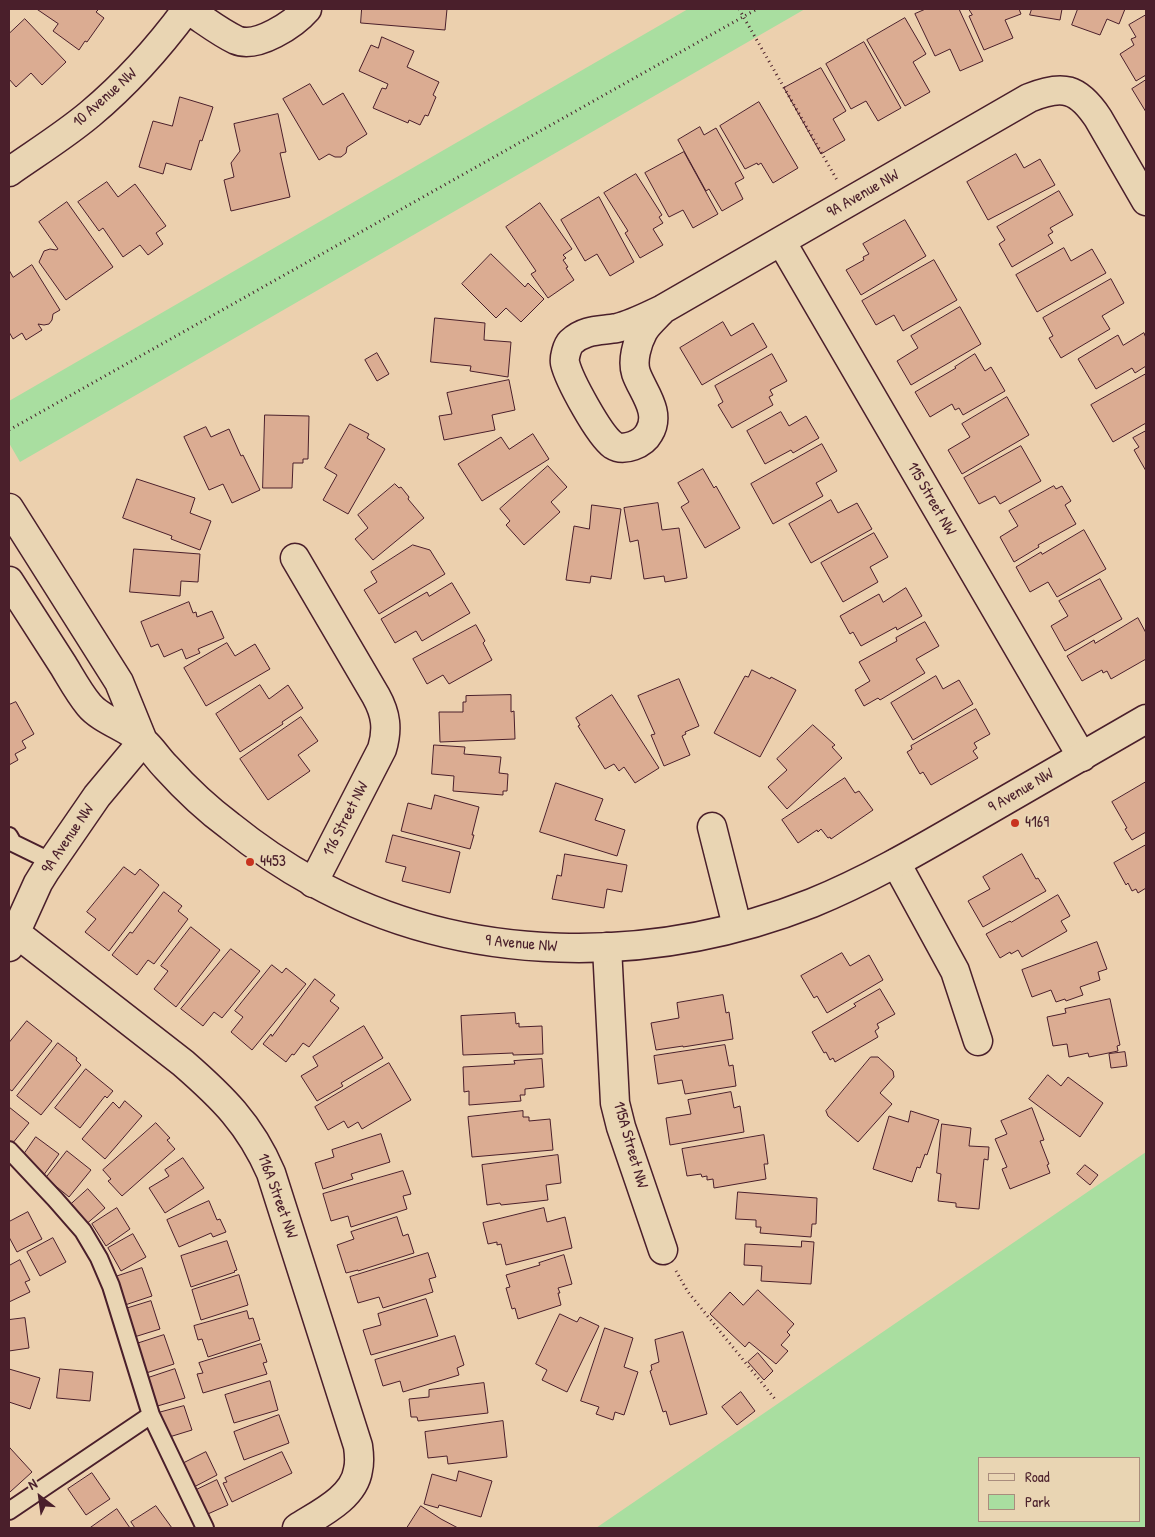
<!DOCTYPE html>
<style>
body{margin:0}
#map{position:relative;width:1155px;height:1537px;overflow:hidden;background:#ecd0ae;font-family:"Patrick Hand",sans-serif}
canvas{display:block}
.frame{position:absolute;inset:0;border:10px solid #4a1f2b;pointer-events:none}
.legend{position:absolute;left:978px;top:1457px;width:162px;height:65px;box-sizing:border-box;background:#e9d5b3;border:1px solid #a98c7d;margin:0;padding:6px 9px;list-style:none;font-size:15px;color:#4a1f2b}
.legend li{display:flex;align-items:center;gap:10px;height:25px}
.legend b{width:25px;border:1px solid #a98c7d}
.north{position:absolute;left:15px;top:1472px;width:50px;height:50px;-webkit-text-stroke:4px #e9d5b3;paint-order:stroke;rotate:330deg;font-size:14px;font-weight:700;line-height:20px;text-align:center;color:#4a1f2b}
.north::after{content:'';display:block;margin:auto;width:18px;height:22px;background:#4a1f2b;clip-path:polygon(50% 0,100% 100%,50% 72%,0 100%)}
</style>
<div id="map">
<canvas width="1155" height="1537"></canvas>
<div class="frame"></div>
<ul class="legend">
<li><b style="height:6px;background:#e9d5b3"></b>Road</li>
<li><b style="height:14px;background:#a9dea0"></b>Park</li>
</ul>
<div class="north">N</div>
</div>
<script>
const ctx = document.querySelector('canvas').getContext('2d');
ctx.lineJoin = 'round';
function fill(path, color) { ctx.fillStyle = color; ctx.fill(path, 'evenodd'); }
function trace(path, color, width, dash) { ctx.strokeStyle = color; ctx.lineWidth = width; ctx.lineCap = dash ? 'butt' : 'round'; ctx.setLineDash(dash || []); ctx.stroke(path); }
function drawText(font, color, halo, rows, align = 'center') {
  ctx.font = font + ' "Patrick Hand",sans-serif'; ctx.lineWidth = 4; ctx.setLineDash([]); ctx.textBaseline = 'middle'; ctx.strokeStyle = halo; ctx.fillStyle = color; for (const [text, x, y, turn = 0] of rows) {
    ctx.save(); ctx.translate(x, y); ctx.rotate((+turn || 0) * Math.PI / 180); ctx.textAlign = isNaN(turn) ? turn : align; if (halo) ctx.strokeText(text, 0, 0); ctx.fillText(text, 0, 0); ctx.restore();
  }
}
const green = new Path2D(`
 M688 9H805L20 462 9 443V401Z
 M1146 1152V1528H596ZM979 1458H1139V1521H979Z`);
const building = new Path2D(`
 M37 9H99L96 12 104 18 87 42 85 41 79 50 53 31 58 24Z
 M362 9H447L445 30 361 23Z
 M926 9H959L983 61 960 71 950 49 935 56 915 14Z
 M969 9H1019L1021 14 1005 20 1013 38 984 50 969 16 972 15Z
 M1032 9H1062L1060 20 1030 15Z
 M1078 9H1125L1119 24 1107 19 1100 35 1072 25Z
 M1146 15V75L1136 81 1120 54 1134 45 1131 39 1136 37 1129 25Z
 M905 18 926 54 913 62 930 92 905 106 867 40Z
 M25 19 66 62 42 85 31 73 16 87 9 79V34Z
 M382 37 414 51 407 67 439 82 433 95 436 97 428 116 425 115 420 125 409 120 408 123 373 108 382 88 386 89 388 84 359 71 371 45 378 48Z
 M864 42 901 108 878 121 866 101 851 109 826 64Z
 M821 68 846 111 833 119 845 140 821 154 784 88Z
 M1146 80V112L1132 89Z
 M310 84 323 105 343 93 367 134 347 147 346 153 341 157H335L329 154 319 160 283 99Z
 M180 97 213 107 202 141 200 140 191 170 166 163 163 174 139 167 153 121 172 126Z
 M759 102 798 168 773 183 761 163 758 165 757 163 745 169 720 126Z
 M278 114 286 152 280 153 290 197 231 211 224 180 234 177 231 163 240 151 234 124Z
 M700 127 704 135 716 128 744 178 735 183 743 199 722 211 709 189 706 191 678 140Z
 M684 152 718 214 693 228 683 210 669 217 645 173Z
 M1016 154 1024 168 1040 159 1055 185 988 220 967 182Z
 M636 174 662 215 659 217 663 223 653 229 663 245 640 258 625 233 628 231 604 193Z
 M107 182 118 197 135 184 166 226 156 233 163 244 148 255 140 245 123 257 103 228 99 231 78 202Z
 M1059 191 1073 215 1050 228 1053 232 1048 235 1053 243 1012 267 999 244 1005 240 997 227Z
 M599 197 634 262 610 276 597 254 585 261 561 220Z
 M67 202 113 267 66 300 39 262 44 251 50 249 56 250 58 249 39 222Z
 M540 203 572 249 563 255 566 258 563 260 568 267 566 268 574 280 548 298 531 274 536 271 506 227Z
 M905 220 926 256 861 295 846 270 864 260 863 257 869 254 863 244Z
 M1064 248 1071 261 1092 249 1106 273 1037 312 1016 275Z
 M491 254 525 287 528 283 544 299 521 322 506 308 496 318 462 284Z
 M934 260 957 300 903 331 894 315 876 325 862 301Z
 M32 265 60 310 53 314 52 320 49 324 44 325 38 324 42 330 26 340 22 333 13 339 9 332V270L13 277Z
 M1111 279 1124 303 1102 316 1110 329 1061 358 1049 338 1053 336 1043 318Z
 M960 307 981 344 911 385 897 361 918 348 911 336Z
 M435 318 485 323 484 340 511 342 508 377 470 371 471 366 431 362Z
 M723 322 731 336 753 323 767 347 702 385 680 348Z
 M1144 333 1146 338V366L1135 373 1132 368 1096 389 1078 359 1118 335 1123 345Z
 M377 353 389 374 377 381 365 360Z
 M772 354 787 381 770 390 773 395 769 397 773 405 732 428 718 405 723 402 715 386Z
 M975 354 985 371 991 367 1005 391 963 415 959 408 955 410 952 404 930 417 915 392 956 368 955 367Z
 M1146 374V423L1113 442 1091 405Z
 M509 380 515 410 492 415 495 430 444 440 439 416 452 414 447 393Z
 M1007 397 1029 435 962 474 948 450 970 437 962 424Z
 M781 412 789 426 806 416 819 438 793 453 791 450 765 464 747 431Z
 M265 415 309 416 308 459H303V463H293L292 488H263Z
 M350 424 369 434 367 438 385 449 348 514 323 500 337 475 325 468Z
 M206 427 211 437 229 429 241 456 243 455 260 490 232 503 223 484 209 490 184 437Z
 M1146 431V471L1134 450 1139 447 1133 438Z
 M533 434 549 459 482 501 458 464 501 437 509 449Z
 M822 444 837 471 816 483 823 496 773 524 751 484Z
 M1021 446 1041 481 1000 504 995 496 979 504 964 478Z
 M548 466 567 487 551 502 560 512 524 545 506 525 510 521 500 509Z
 M703 469 714 488 716 486 740 528 705 548 681 507 689 502 678 483Z
 M137 479 195 498 190 513 211 521 200 550 171 539 172 536 123 518Z
 M395 484 399 488 401 487 409 497 408 499 424 518 373 560 355 539 368 528 358 515Z
 M1054 486 1056 489 1062 486 1071 501 1065 505 1076 524 1038 545 1039 547 1014 562 1000 537 1018 526 1009 511Z
 M831 500 838 513 857 503 872 529 811 563 789 524Z
 M658 503 662 530 679 528 687 578 665 582 664 576 644 579 638 540 630 542 624 508Z
 M592 505 621 509 611 579 591 576 590 583 566 580 574 526 589 529Z
 M1084 530 1106 569 1057 597 1048 582 1030 592 1016 567 1041 552 1042 554Z
 M874 533 888 557 870 567 878 582 843 602 821 563Z
 M413 545 430 550 445 574 379 614 364 590 377 582 371 572Z
 M134 549 200 554 198 582 181 581 180 596 130 592Z
 M1100 579 1122 619 1065 651 1051 626 1068 616 1059 601Z
 M452 583 470 613 422 641 416 631 395 643 381 619 427 592 429 596Z
 M906 588 922 616 897 630 896 627 861 646 853 632 850 634 840 616 879 594 883 602Z
 M189 602 193 613 196 612 197 617 212 611 224 638 198 649 200 653 186 659 182 649 164 657 158 644 151 647 141 622Z
 M1138 618 1146 633V659L1111 679 1107 671 1103 673 1102 670 1082 681 1067 656 1094 640 1095 643Z
 M925 622 939 646 916 659 925 673 880 700 878 698 864 706 855 690 870 681 859 662 897 641 896 638Z
 M476 625 485 641 483 643 492 660 449 684 443 675 427 684 413 659Z
 M227 643 235 656 255 644 270 669 206 706 184 668Z
 M752 670 770 679 771 677 796 690 760 757 714 733 745 676 748 677Z
 M936 676 943 689 959 680 973 704 913 740 891 703Z
 M679 679 699 726 685 732 686 734 682 736 690 755 664 766 651 735 655 734 638 696Z
 M260 685 269 699 288 685 303 708 282 722 283 724 240 752 216 714Z
 M511 695V712L514 711 515 739 440 742 439 712H463V702H466V696Z
 M612 695 659 768 635 783 624 767 619 771 614 764 605 769 578 726 580 725 576 718Z
 M16 702 34 734 22 741 26 748 15 754 18 760 9 765V705Z
 M976 709 990 734 974 743 977 748 973 751 978 758 931 785 923 772 920 774 907 752 912 749 911 746Z
 M301 717 318 741 298 755 310 771 268 800 240 759Z
 M813 725 835 745 832 747 842 758 787 809 768 787 787 770 777 759Z
 M434 745 465 747 464 754 501 757 499 773 508 774 507 791H503V795L453 791 454 776 432 774Z
 M845 778 855 793 859 791 873 810 831 839 830 837 828 838 821 829 818 832 817 830 798 843 782 820Z
 M1146 782V832L1132 840 1125 829 1127 828 1112 802Z
 M556 783 603 799 595 820 625 830 617 856 540 832Z
 M435 795 479 807 472 835H474L470 849 401 831 408 803 431 809Z
 M393 835 460 852 450 893 402 881 406 867 386 862Z
 M1146 845V888L1138 893 1136 889 1132 891 1128 883 1126 885 1114 863Z
 M565 854 627 865 622 892 607 889 604 908 552 899 557 875 561 876Z
 M1022 854 1036 879 1038 878 1046 891 983 927 968 901 990 889 983 877Z
 M124 867 135 875 140 869 159 885 109 951 85 932 96 919 87 912Z
 M164 892 182 906 178 911 188 919 154 964 148 960 137 975 112 955 130 932 132 933Z
 M1058 895 1070 916 1061 921 1067 931 1022 957 1018 950 1011 954 1010 952 1000 958 986 934 1010 921 1011 922Z
 M191 927 220 950 176 1007 154 989 168 971 161 966Z
 M1097 942 1107 969 1098 972 1100 980 1080 987 1083 995 1066 1001 1065 999 1056 1002 1051 990 1032 997 1022 970Z
 M231 949 260 971 222 1018 214 1012 203 1026 181 1009Z
 M842 953 850 966 869 955 883 980 827 1013 817 996 814 998 801 976Z
 M272 965 282 973 286 968 306 984 252 1050 231 1032 243 1017 235 1011Z
 M315 979 335 995 330 1001 339 1008 309 1047 303 1043 294 1055 292 1054 286 1062 263 1044 271 1034 272 1036Z
 M880 989 895 1014 877 1024 879 1028 875 1031 878 1037 835 1062 833 1058 830 1060 826 1052 824 1053 812 1032 856 1006 854 1004Z
 M723 995 726 1013 729 1012 733 1039 683 1047V1046L656 1050 651 1023 679 1018 677 1003Z
 M1110 999 1120 1045 1117 1046 1118 1051 1089 1057 1088 1053 1069 1057 1067 1044 1053 1046 1047 1017 1066 1013 1065 1009Z
 M515 1013 516 1024 519 1023V1027L542 1026 543 1054 513 1055V1053L463 1055 461 1016Z
 M27 1021 52 1041 12 1091 9 1089V1043Z
 M364 1026 383 1058 341 1083 343 1086 317 1101 301 1076 318 1066 313 1057Z
 M58 1043 77 1058 76 1060 81 1065 41 1115 17 1096Z
 M725 1045 729 1066 733 1065 736 1086 685 1094 682 1080 658 1084 654 1056Z
 M1125 1052 1127 1066 1111 1068 1109 1054Z
 M871 1057H878L893 1071 894 1077 880 1093 892 1104 858 1142 828 1116 826 1111Z
 M542 1059 544 1087 525 1089V1095H520L521 1101 469 1105V1091L464 1092 463 1067 515 1064 514 1061Z
 M389 1063 411 1100 362 1129 358 1122 348 1128 344 1121 328 1130 315 1107Z
 M86 1069 113 1091 107 1098 105 1096 80 1128 55 1108Z
 M1048 1075 1061 1086 1068 1077 1103 1103 1080 1137 1029 1099Z
 M731 1092 734 1108 740 1106 744 1132 670 1145 666 1118 691 1114 688 1100Z
 M125 1101 142 1116 105 1159 82 1139 113 1102 119 1108Z
 M9 1107 29 1123 12 1144 9 1142Z
 M1032 1108 1044 1140 1040 1141 1049 1164 1047 1165 1050 1173 1010 1189 1002 1169 1007 1167 995 1139 1007 1134 1001 1121Z
 M523 1111V1117H529V1121L550 1119 553 1150 472 1157 468 1117Z
 M911 1111 939 1120 927 1155 925 1154 920 1168 917 1167 912 1182 873 1169 889 1116 908 1122Z
 M156 1123 170 1138 167 1140 175 1149 122 1196 108 1181 111 1179 103 1170Z
 M942 1124 971 1128 969 1146 989 1147 988 1160 984 1159 979 1209 956 1207V1203L938 1201 941 1174 937 1173Z
 M381 1134 390 1162 351 1174 353 1179 323 1189 315 1163 334 1157 332 1150Z
 M764 1135 768 1164H764L766 1179 714 1188 713 1179 707 1180V1176L702 1177 701 1174 687 1176 682 1149Z
 M36 1137 59 1154 43 1176 20 1160Z
 M67 1151 91 1170 69 1197 46 1178Z
 M558 1155 561 1183 546 1185 548 1200 501 1205 500 1203 487 1205 482 1165Z
 M183 1158 204 1188 165 1213 149 1188 169 1176 165 1170Z
 M1085 1165 1098 1175 1090 1185 1077 1174Z
 M403 1171 411 1194 403 1196 407 1209 351 1227 348 1216 331 1221 323 1194Z
 M88 1189 105 1208 84 1226 68 1207Z
 M738 1192 817 1198 816 1224H812L811 1237 760 1233 761 1227H756V1220L736 1219Z
 M209 1201 217 1220 220 1219 226 1232 213 1237 211 1233 179 1247 167 1220Z
 M117 1208 130 1229 106 1246 92 1224Z
 M544 1208 547 1222 565 1217 572 1248 506 1265 501 1244 497 1245V1242L488 1244 483 1223Z
 M28 1212 42 1239 17 1252 9 1237V1222Z
 M397 1217 403 1236 408 1234 414 1253 358 1271V1270L346 1273 337 1245 354 1239 351 1232Z
 M133 1234 146 1257 121 1271 108 1248Z
 M53 1238 66 1262 40 1276 27 1252Z
 M227 1241 237 1270 234 1271 235 1272 191 1287 181 1256Z
 M802 1241 814 1242 811 1284 761 1281 762 1266 744 1265 745 1244 801 1247Z
 M428 1253 436 1277 429 1279 433 1292 383 1308 379 1297 358 1303 350 1277Z
 M564 1255 572 1284 558 1288 560 1293H558L561 1305 518 1319 515 1308 512 1309 506 1288 510 1287 506 1275 540 1265 539 1263Z
 M20 1260 30 1280 25 1282 30 1292 9 1302V1266Z
 M142 1268 152 1296 122 1306 112 1278Z
 M239 1275 248 1305 201 1320 192 1290Z
 M758 1290 794 1324 787 1332 790 1335 781 1345 788 1351 776 1364 749 1342 745 1347 710 1314 730 1292 743 1305Z
 M426 1299 438 1336 371 1355 363 1330 381 1325 378 1314Z
 M151 1301 160 1329 131 1338 122 1310Z
 M247 1311 249 1319 253 1318 260 1340 208 1357 202 1339 198 1340 194 1326Z
 M560 1314 577 1322 580 1317 599 1326 567 1392 542 1380 547 1370 536 1364Z
 M25 1318 29 1348 9 1351V1320Z
 M605 1328 633 1338 624 1367 638 1372 624 1415 615 1412 613 1420 596 1414 599 1407 581 1401Z
 M683 1332 707 1414 670 1425 666 1411 663 1412 650 1371 652 1370 651 1365 659 1362 655 1340Z
 M164 1335 174 1364 143 1374 133 1345Z
 M455 1336 464 1365 457 1368 459 1375 403 1392 400 1381 383 1386 375 1360Z
 M261 1344 267 1362 263 1363 267 1374 203 1393 197 1374 203 1373 199 1363Z
 M758 1353 773 1371 764 1380 748 1362Z
 M9 1369 40 1378 30 1409 9 1402Z
 M60 1369 93 1372 90 1401 57 1398Z
 M175 1369 185 1398 154 1407 145 1379Z
 M270 1381 278 1410 234 1423 225 1395Z
 M484 1383 488 1413 418 1421 417 1417H411L409 1399 429 1397V1390Z
 M741 1392 755 1411 737 1425 722 1407Z
 M184 1406 192 1430 166 1438 158 1413Z
 M279 1415 289 1443 244 1460 234 1432Z
 M503 1421 507 1457 448 1464 447 1456 428 1458 425 1432Z
 M10 1448 32 1472 10 1492 9 1491V1449Z
 M206 1452 217 1475 192 1488 180 1465Z
 M282 1452 292 1473 232 1502 223 1483 227 1482 225 1478Z
 M459 1471 492 1481 481 1517 439 1505 438 1508 424 1504 432 1474 456 1481Z
 M92 1473 110 1499 86 1515 68 1489Z
 M217 1480 228 1505 201 1517 190 1493Z
 M156 1506 172 1528H135L131 1522Z
 M421 1506 441 1519 458 1528H407Z
 M117 1509 130 1528H90Z`);
const path = new Path2D(`
 M739 9 837 180
 M9 430 757 9
 M676 1271 688 1292 775 1399`);
const service = new Path2D(`
 M9 836 13 843 52 862
 M9 1150 55 1199 83 1231 99 1258 111 1286 151 1415 205 1528
 M9 1511 151 1415`);
const minor = new Path2D(`
 M187 9C203 19 219 32 236 40 257 49 294 24 307 9
 M9 172C36 153 65 135 90 114 127 83 159 47 187 9
 M781 241 1082 757
 M663 309C657 316 647 324 643 332 637 343 632 361 636 373 642 391 662 412 649 433 643 444 624 452 613 445 599 435 569 380 565 363 564 358 567 346 571 342 585 329 600 331 617 328 633 324 648 316 663 309L1029 98C1063 84 1078 88 1098 118L1146 201
 M295 558 376 696C386 714 388 729 382 749L313 883
 M712 827 737 926
 M896 863 955 971 978 1041
 M16 933 183 1063C222 1097 250 1124 271 1173L358 1446C359 1453 360 1462 358 1470 354 1498 319 1514 297 1528
 M9 947 38 883 46 870 97 796 143 741
 M607 947 615 1103 621 1127 663 1250`);
const tertiary = new Path2D(`
 M9 508 119 682 143 741
 M9 581C27 609 45 637 63 665 71 678 79 693 89 705 101 720 129 728 144 742 152 749 158 759 166 767 185 788 207 809 230 826 256 847 284 866 313 882 465 966 652 966 812 903 866 881 916 852 966 823 1026 788 1086 754 1146 719`);
const markers = [
 [1015,823,5,"#c8321e"],
 [250,862,5,"#c8321e"]
];
const streetNames = [
 ["10 Avenue NW",105,98,-42],
 ["9A Avenue NW",863,194,-30],
 ["115 Street NW",931,499,60],
 ["9 Avenue NW",1021,791,-30],
 ["116 Street NW",346,819,-63],
 ["9A Avenue NW",68,839,-56],
 ["9 Avenue NW",521,944,5],
 ["115A Street NW",630,1145,74],
 ["116A Street NW",277,1196,70]
];
const poiNames = [
 ["4169",1025,823],
 ["4453",260,862]
];
fill(green, '#a9dea0');
fill(building, '#dbac92');
trace(building, '#4a1f2b', 1);
trace(service, '#4a1f2b', 20);
trace(minor, '#4a1f2b', 31);
trace(tertiary, '#4a1f2b', 31);
trace(path, '#4a1f2b', 3, [1, 4]);
trace(service, '#e9d5b3', 16);
trace(minor, '#e9d5b3', 28);
trace(tertiary, '#e9d5b3', 28);
for (const [x, y, r, color] of markers) { const dot = new Path2D(); dot.arc(x, y, r, 0, 2 * Math.PI); ctx.fillStyle = color; ctx.fill(dot); trace(dot, '#e9d5b3', 2); }
drawText('16px', '#4a1f2b', '#e9d5b3', streetNames);
drawText('16px', '#4a1f2b', '#e9d5b3', poiNames, 'left');
</script>
